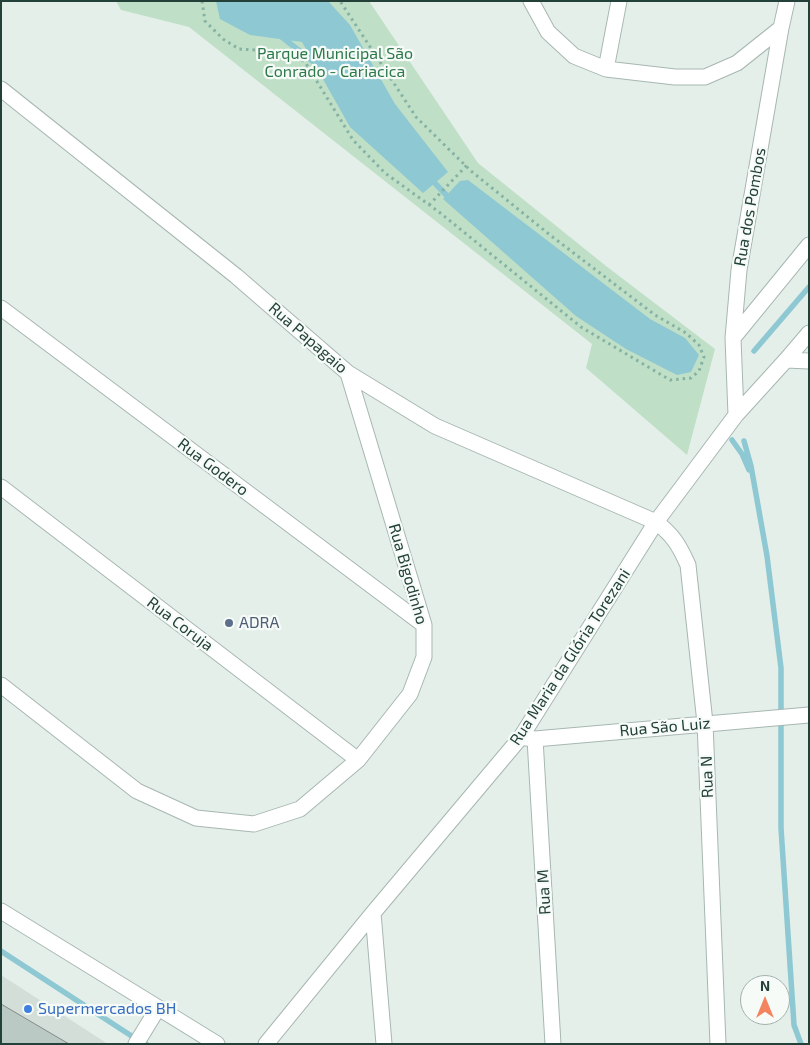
<!DOCTYPE html>
<meta charset="utf-8">
<style>
body{margin:0}
#map{position:relative;width:810px;height:1045px;overflow:hidden;background:#e5efea;font-family:"Exo 2",sans-serif}
canvas{display:block}
.frame{position:absolute;inset:0;border:2px solid #244139;pointer-events:none}
.north{position:absolute;left:740px;top:975px;width:50px;height:50px;box-sizing:border-box;background:#f6fbf8;border:1px solid #a2b1ac;border-radius:50%;rotate:0deg;font-size:14px;font-weight:700;line-height:20px;text-align:center;color:#244139}
.north::after{content:'';display:block;margin:auto;width:18px;height:22px;background:#f3845f;clip-path:polygon(50% 0,100% 100%,50% 72%,0 100%)}
</style>
<div id="map">
<canvas width="810" height="1045"></canvas>
<div class="frame"></div>
<div class="north">N</div>
</div>
<script>
const ctx = document.querySelector('canvas').getContext('2d');
ctx.lineJoin = 'round';
function fill(path, color) { ctx.fillStyle = color; ctx.fill(path, 'evenodd'); }
function trace(path, color, width, dash) { ctx.strokeStyle = color; ctx.lineWidth = width; ctx.lineCap = dash ? 'butt' : 'round'; ctx.setLineDash(dash || []); ctx.stroke(path); }
function drawText(font, color, halo, rows, align = 'center') {
  ctx.font = font + ' "Exo 2",sans-serif'; ctx.lineWidth = 4.5; ctx.setLineDash([]); ctx.textBaseline = 'middle'; ctx.strokeStyle = halo; ctx.fillStyle = color; for (const [text, x, y, turn = 0] of rows) {
    ctx.save(); ctx.translate(x, y); ctx.rotate((+turn || 0) * Math.PI / 180); ctx.textAlign = isNaN(turn) ? turn : align; if (halo) ctx.strokeText(text, 0, 0); ctx.fillText(text, 0, 0); ctx.restore();
  }
}
const built = new Path2D(`
 M1 975 108 1044H1Z`);
const green = new Path2D(`
 M116 1H369L478 163 606 266 715 349 687 455 586 368 592 344 189 27 121 10Z`);
const water = new Path2D(`
 M216 1H328L350 25 395 104 448 172 423 193 350 127 302 42 250 35 220 19Z
 M468 180 650 319 685 338 699 355 691 372 677 375 626 349 576 316 443 199 460 181Z`);
const stream = new Path2D(`
 M278 34 320 67
 M430 178 451 200
 M754 351 809 287
 M732 440 742 454 749 470
 M744 441 751 466 767 556 781 668V828L794 1025 801 1044
 M1 951 130 1035 146 1044`);
const building = new Path2D(`
 M1 1004 69 1044H1Z`);
const path = new Path2D(`
 M202 1 205 21 223 39 239 49 291 52 305 62 353 140 385 173 439 212 581 327 670 380 691 378 699 371 704 357 699 345 686 333 655 315 550 235 471 171 416 117 340 1
 M429 205 467 165`);
const minor = new Path2D(`
 M531 1 548 32 574 56 606 69 675 77H705L737 63 781 28
 M606 69 619 1
 M1 89 236 276 348 373 435 426 656 522C673 535 679 545 688 565L705 723 718 1044
 M1 308 424 625
 M733 338 809 245
 M786 360 809 361
 M736 415 733 338 739 270 781 28 787 1
 M1 487 358 760
 M1 685 137 791 196 818 254 824 300 809 358 760 410 694 424 657V625L348 373
 M526 738 535 739 809 715
 M535 739 553 1044
 M1 911 217 1044
 M373 913 384 1044
 M136 1044 158 1008
 M266 1044 373 913 521 737 656 522 736 415 786 360 809 333`);
const markers = [
 [229,623,5,"#5c6f8a"],
 [28,1009,5,"#3f7fe0"]
];
const parkNames = [
 ["Parque Municipal São",335,54],
 ["Conrado - Cariacica",335,72]
];
const streetNames = [
 ["Rua dos Pombos",750,207,-80],
 ["Rua Papagaio",308,338,41],
 ["Rua Godero",213,467,37],
 ["Rua Bigodinho",408,574,74],
 ["Rua Coruja",180,624,37],
 ["Rua Maria da Glória Torezani",570,657,-57],
 ["Rua São Luiz",665,727,-5],
 ["Rua N",707,777,-92],
 ["Rua M",544,892,-93]
];
const serviceNames = [
 ["ADRA",239,623]
];
const shopNames = [
 ["Supermercados BH",38,1009]
];
fill(built, '#d3ded9');
fill(green, '#bfdfc7');
fill(water, '#8ec8d3');
trace(stream, '#8ec8d3', 5.5);
fill(building, '#bac9c3');
trace(building, '#828d88', 1);
trace(minor, '#a7b7b1', 17);
trace(path, '#86b2a4', 3, [2.5, 4]);
trace(minor, '#fff', 15);
for (const [x, y, r, color] of markers) { const dot = new Path2D(); dot.arc(x, y, r, 0, 2 * Math.PI); ctx.fillStyle = color; ctx.fill(dot); trace(dot, '#f6fbf8', 2); }
drawText('16px', '#2d794b', '#f6fbf8', parkNames);
drawText('16px', '#244139', '#f6fbf8', streetNames);
drawText('16px', '#4e5e75', '#f6fbf8', serviceNames, 'left');
drawText('16px', '#366cbe', '#f6fbf8', shopNames, 'left');
</script>
